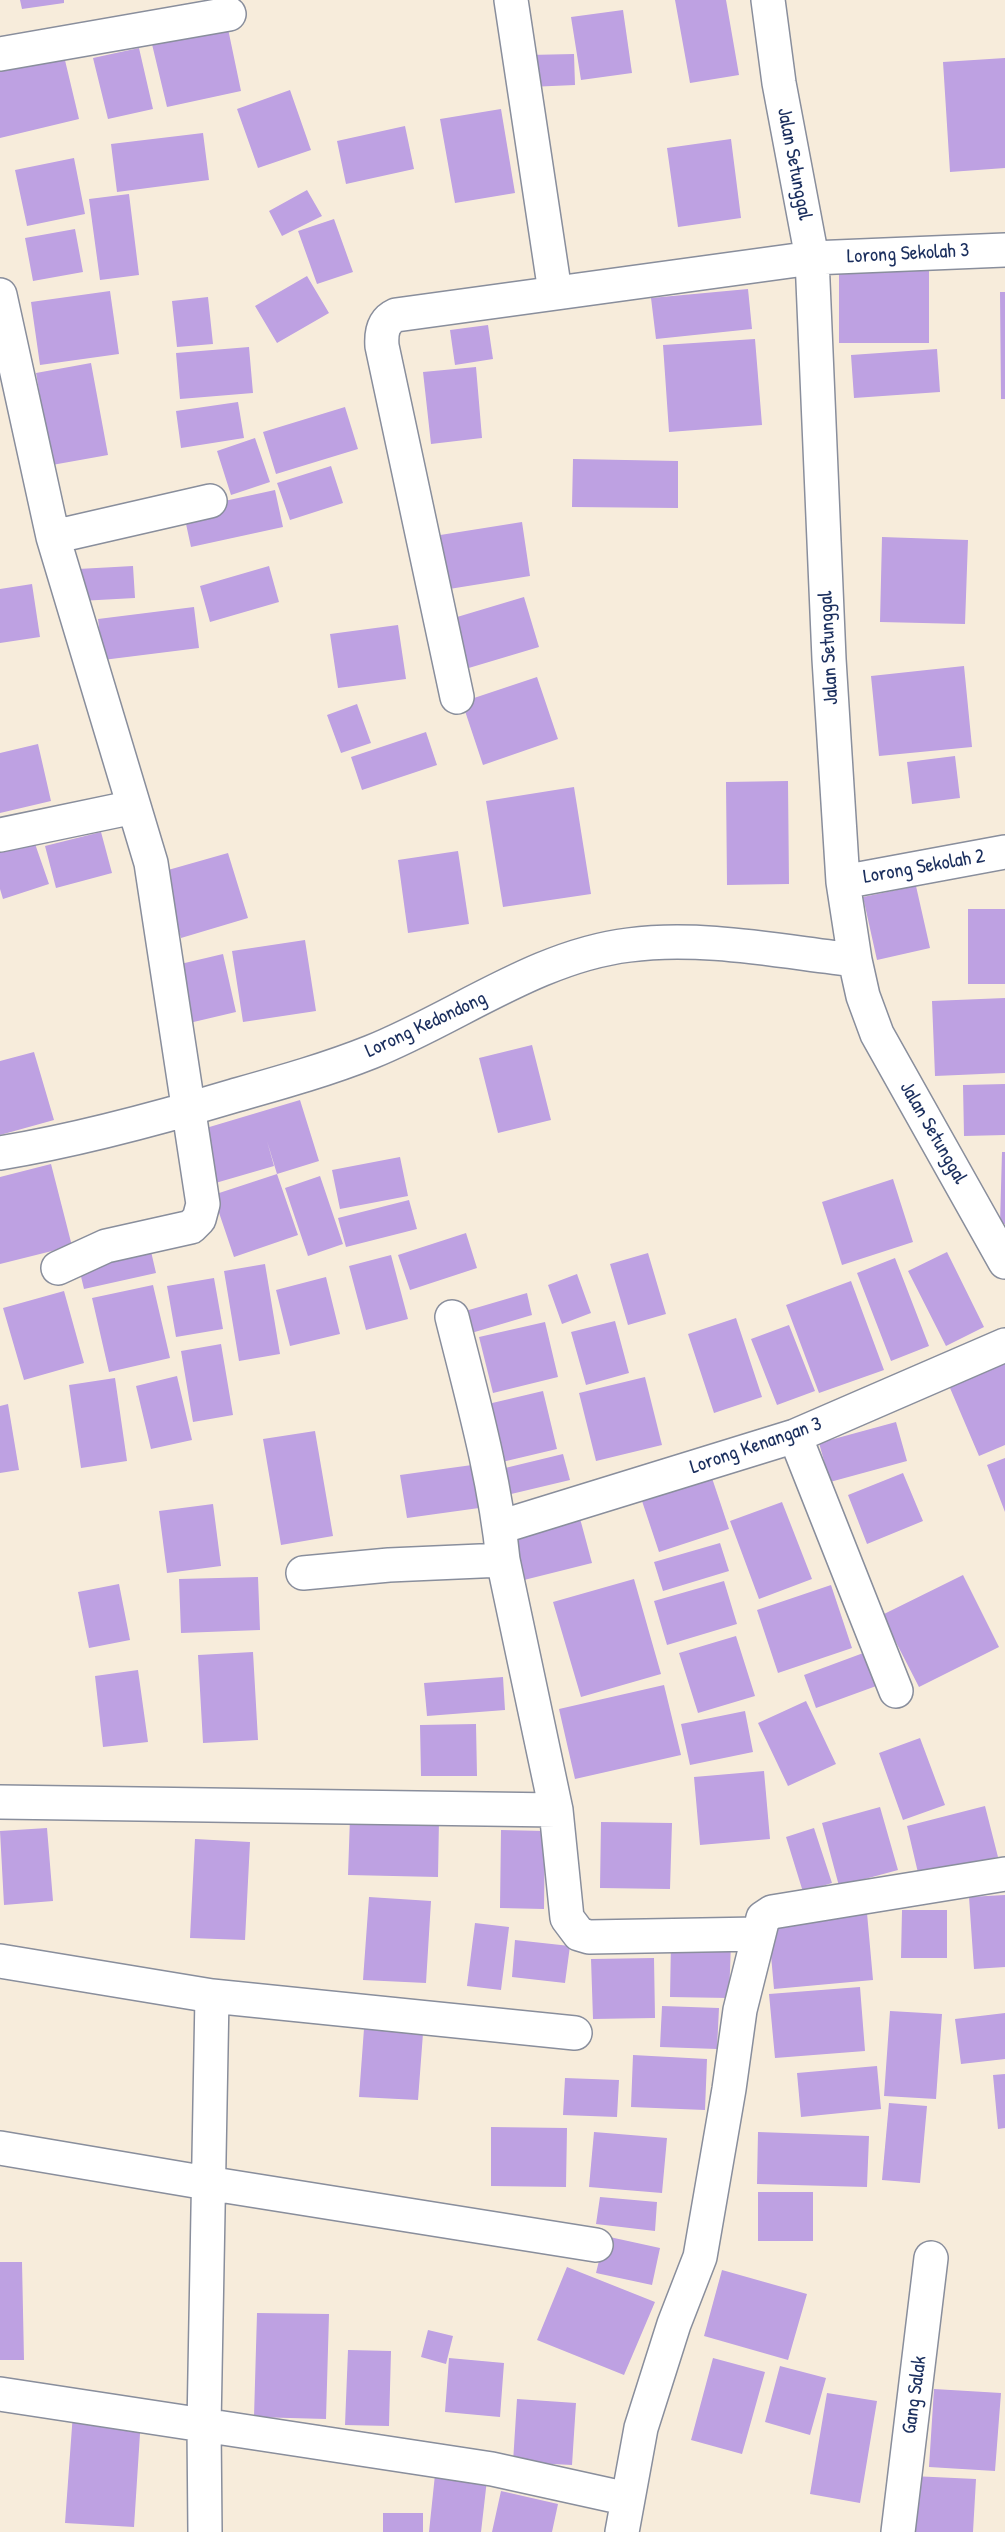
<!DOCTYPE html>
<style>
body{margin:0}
canvas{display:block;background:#f7ecdb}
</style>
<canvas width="1005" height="2532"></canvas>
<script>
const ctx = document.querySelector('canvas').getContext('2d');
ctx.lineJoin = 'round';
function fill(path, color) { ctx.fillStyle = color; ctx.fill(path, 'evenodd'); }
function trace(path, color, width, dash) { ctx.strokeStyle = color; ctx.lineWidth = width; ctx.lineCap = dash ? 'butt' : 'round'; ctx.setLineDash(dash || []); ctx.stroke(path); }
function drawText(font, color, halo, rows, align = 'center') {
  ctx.font = font + ' "Patrick Hand",sans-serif'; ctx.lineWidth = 4.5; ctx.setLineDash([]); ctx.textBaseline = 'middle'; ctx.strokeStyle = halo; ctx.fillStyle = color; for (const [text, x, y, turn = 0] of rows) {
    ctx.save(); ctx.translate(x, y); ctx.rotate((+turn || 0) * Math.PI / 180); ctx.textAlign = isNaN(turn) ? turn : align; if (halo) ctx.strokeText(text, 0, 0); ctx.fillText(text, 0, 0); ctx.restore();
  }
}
const building = new Path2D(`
 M20 0H64V3L22 9Z
 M675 0H726L739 75 690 83Z
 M623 10 632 73 581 80 571 17Z
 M227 24 241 91 167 107 151 40Z
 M139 48 153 109 108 119 93 58Z
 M574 54 575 85 529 87 528 55Z
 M64 56 79 119 0 138V71Z
 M1005 58V168L950 172 943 62Z
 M290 90 311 150 258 168 237 109Z
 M501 109 515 193 455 203 440 119Z
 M405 126 414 169 346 184 337 141Z
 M203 133 209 180 117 192 111 144Z
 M731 139 741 218 678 227 667 148Z
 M74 158 85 214 27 226 15 170Z
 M307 190 322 216 282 236 269 211Z
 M129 194 139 275 100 280 89 199Z
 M334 219 353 272 317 284 298 231Z
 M75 229 83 272 33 281 25 238Z
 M839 270H929V343H839Z
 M307 276 329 313 277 343 255 306Z
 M748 289 752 329 656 339 651 298Z
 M110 291 119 354 40 365 31 302Z
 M1000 292H1005V399H1001Z
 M208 297 213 344 177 347 172 301Z
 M488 325 493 359 455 365 450 330Z
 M755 339 762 425 669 432 663 345Z
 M249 347 253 393 180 399 176 353Z
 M937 349 940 392 854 398 851 355Z
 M91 363 108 455 52 465 36 373Z
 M476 367 482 438 431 444 423 372Z
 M238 402 244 438 181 448 176 411Z
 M345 407 358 449 276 474 263 432Z
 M255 438 270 482 231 495 217 451Z
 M573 459 678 461V508L572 507Z
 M331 466 343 503 290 520 277 483Z
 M275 490 283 527 191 547 183 510Z
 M522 522 530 576 443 590 434 536Z
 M882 537 968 540 965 624 880 622Z
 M133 566 135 598 80 601 78 569Z
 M269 566 279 602 210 622 200 586Z
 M32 584 40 637 0 643V589Z
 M524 597 539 647 462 670 447 620Z
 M194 607 199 648 103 660 98 619Z
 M398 625 406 679 338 688 330 634Z
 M964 666 972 747 879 756 871 676Z
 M537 677 558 739 483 765 462 702Z
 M357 704 371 743 341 753 327 715Z
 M426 732 437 765 362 790 351 757Z
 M38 744 51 801 0 813V753Z
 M955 756 960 798 912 804 907 762Z
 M788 781 789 884 727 885 726 782Z
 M574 787 591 894 503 907 486 801Z
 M101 832 112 873 56 888 45 846Z
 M33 838 49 884 3 899 0 889V849Z
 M458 851 469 924 408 933 398 860Z
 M228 853 248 918 181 938 161 872Z
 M916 886 930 948 877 960 863 897Z
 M968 909H1005V984H968Z
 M305 940 316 1011 243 1022 232 951Z
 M223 954 236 1012 185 1024 172 966Z
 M1005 998V1073L935 1076 932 1001Z
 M532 1045 551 1120 498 1133 479 1058Z
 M34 1052 54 1120 0 1135V1061Z
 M1005 1084V1135L964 1136 963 1085Z
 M300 1100 319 1161 277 1174 298 1235 234 1257 213 1195 277 1174 267 1141 274 1166 212 1184 196 1131Z
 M1002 1152H1005V1224H1000Z
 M400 1157 408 1196 340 1209 332 1170Z
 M51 1164 72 1246 0 1264V1177Z
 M320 1176 343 1244 308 1256 285 1188Z
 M893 1179 913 1242 842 1265 822 1202Z
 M409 1200 417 1229 346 1247 338 1218Z
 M466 1233 477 1268 410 1290 398 1255Z
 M150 1247 156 1273 84 1289 78 1264Z
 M947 1252 984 1327 946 1346 908 1271Z
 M648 1253 666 1314 628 1325 610 1264Z
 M391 1255 408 1319 366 1330 349 1266Z
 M895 1258 929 1346 891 1361 857 1273Z
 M265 1264 280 1354 239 1361 224 1271Z
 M577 1274 591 1313 562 1324 548 1285Z
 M326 1277 340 1334 290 1346 276 1290Z
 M214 1278 223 1329 176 1337 167 1286Z
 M851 1281 884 1370 819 1393 786 1305Z
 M153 1285 170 1358 109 1372 92 1298Z
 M64 1291 84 1363 24 1380 3 1308Z
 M527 1293 532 1315 468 1334 462 1312Z
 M736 1318 762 1397 714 1413 688 1334Z
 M615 1321 629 1373 586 1385 571 1332Z
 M545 1322 558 1377 493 1393 479 1337Z
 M789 1325 815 1391 777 1405 751 1339Z
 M221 1344 233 1415 193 1422 181 1351Z
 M1005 1357V1445L979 1456 947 1381Z
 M177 1376 192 1440 151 1449 136 1386Z
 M645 1377 662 1445 596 1461 579 1393Z
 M115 1378 127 1461 81 1468 69 1385Z
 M543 1391 557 1449 502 1462 488 1404Z
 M8 1404 19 1470 0 1473V1406Z
 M896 1422 907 1461 830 1482 819 1443Z
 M315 1431 333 1536 281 1545 263 1439Z
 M563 1454 570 1480 507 1495 501 1469Z
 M1005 1458V1512L987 1465Z
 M472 1465 479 1508 407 1518 400 1475Z
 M903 1473 923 1521 867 1544 848 1495Z
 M712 1478 729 1529 659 1552 642 1501Z
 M782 1502 812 1579 759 1599 730 1521Z
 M213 1504 221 1566 167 1573 159 1511Z
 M578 1511 592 1563 524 1580 510 1528Z
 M720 1543 729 1571 663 1591 654 1562Z
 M963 1575 999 1647 919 1687 882 1615Z
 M258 1577 260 1630 181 1633 179 1579Z
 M634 1579 661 1674 581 1697 553 1602Z
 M724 1581 737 1624 667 1645 654 1601Z
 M119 1584 130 1640 89 1648 78 1592Z
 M831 1585 852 1648 778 1673 757 1610Z
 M736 1636 755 1696 698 1713 679 1653Z
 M253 1652 258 1740 203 1743 198 1655Z
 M866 1652 879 1685 816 1708 804 1675Z
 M138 1670 148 1742 103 1747 95 1676Z
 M503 1677 505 1710 427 1716 424 1683Z
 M664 1685 681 1755 575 1779 559 1709Z
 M806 1701 836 1764 788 1786 758 1723Z
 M745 1711 753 1752 690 1765 681 1724Z
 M476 1724 477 1776H421L420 1725Z
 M920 1738 945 1805 903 1820 879 1753Z
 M764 1771 770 1839 700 1845 694 1777Z
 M985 1806 998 1857 919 1877 907 1826Z
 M880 1807 898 1870 839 1886 822 1823Z
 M350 1817 439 1819 438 1877 348 1875Z
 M601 1822 672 1823 670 1889 600 1888Z
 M47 1828 53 1901 4 1905 0 1831Z
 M814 1828 832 1883 803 1892 786 1837Z
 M501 1830 545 1831 544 1909 500 1908Z
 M195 1839 250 1842 245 1940 190 1938Z
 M1005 1895V1967L974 1969 969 1897Z
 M369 1897 431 1901 426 1983 363 1980Z
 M902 1910H947V1958H901Z
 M867 1913 873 1980 774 1989 768 1922Z
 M475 1923 509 1927 501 1990 467 1986Z
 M515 1940 570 1946 565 1983 512 1977Z
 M671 1942 731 1943 729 1998 670 1997Z
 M654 1958 655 2018 593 2019 591 1959Z
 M860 1987 865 2051 775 2058 769 1994Z
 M662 2006 719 2008 717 2049 660 2047Z
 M890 2011 942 2014 936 2099 884 2096Z
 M1005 2013V2059L961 2064 955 2019Z
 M365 2015 424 2020 418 2100 359 2097Z
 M633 2055 707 2059 705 2110 631 2107Z
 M877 2066 881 2109 801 2117 797 2073Z
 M1005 2074V2128L998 2129 993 2075Z
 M565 2078 619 2080 617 2117 563 2115Z
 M889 2103 927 2106 920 2183 882 2180Z
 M491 2127 567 2128 566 2187 491 2186Z
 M594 2132 667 2138 662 2193 589 2187Z
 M758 2132 869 2136 867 2187 757 2184Z
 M758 2192H813V2241H758Z
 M600 2197 657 2202 655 2231 596 2224Z
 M605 2236 660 2248 652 2285 596 2273Z
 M0 2262H22L24 2360H0Z
 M567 2267 655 2302 624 2375 537 2340Z
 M722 2270 807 2294 788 2360 704 2336Z
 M257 2313 329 2314 326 2419 254 2417Z
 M428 2330 453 2336 446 2364 421 2357Z
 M348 2350 391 2351 389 2426 345 2425Z
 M449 2358 504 2363 500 2417 445 2412Z
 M713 2358 765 2372 742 2454 691 2440Z
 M780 2366 826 2378 810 2435 765 2422Z
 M934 2389 1001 2393 995 2471 929 2467Z
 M827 2393 877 2401 860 2503 810 2494Z
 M517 2399 576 2403 572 2465 513 2462Z
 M73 2413 141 2418 134 2527 65 2523Z
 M436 2465 488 2471 481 2532H429Z
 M912 2476 976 2479 973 2532H909Z
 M501 2491 558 2504 552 2532H492Z
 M383 2513H423V2532H383Z`);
const street = new Path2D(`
 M511 0 555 292
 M768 0 779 83 812 258 829 659 843 882 855 960 863 996 877 1034 1005 1262
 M0 54 229 14
 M0 295 53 537 151 863 203 1204 199 1219 191 1227 106 1246 58 1268
 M53 537 210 501
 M457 697 382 346C381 332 383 321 396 315L812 258 1005 250
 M0 835 134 807
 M843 882 1005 852
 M0 1153C79 1140 156 1119 233 1096 279 1083 326 1070 371 1052 456 1018 537 956 629 945 701 935 783 952 855 960
 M452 1317C472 1397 495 1478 503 1560L556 1810 567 1918 579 1934 589 1937 758 1934
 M795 1436 896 1691
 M500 1527 795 1436 1005 1345
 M303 1573 389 1565 503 1560
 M0 1802 556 1810
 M0 1961 212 1996
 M0 2148 207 2183 596 2245
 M0 2394 492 2469 628 2499
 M205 2532 204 2426 212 1996 575 2033
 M622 2532 641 2428 674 2324 700 2257 729 2089 740 2010 763 1918 772 1912 1005 1874
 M898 2532 931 2258`);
const streetNames = [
 ["Jalan Setunggal",794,164,79],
 ["Lorong Sekolah 3",908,254,-3],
 ["Jalan Setunggal",829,648,-93],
 ["Lorong Sekolah 2",924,867,-10],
 ["Lorong Kedondong",426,1025,-25],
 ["Jalan Setunggal",933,1133,60],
 ["Lorong Kenangan 3",756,1446,-19],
 ["Gang Salak",915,2395,-82]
];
fill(building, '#bea1e2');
trace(street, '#898e9c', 36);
trace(street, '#fff', 33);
drawText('20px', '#1b2f5e', '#fff', streetNames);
</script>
